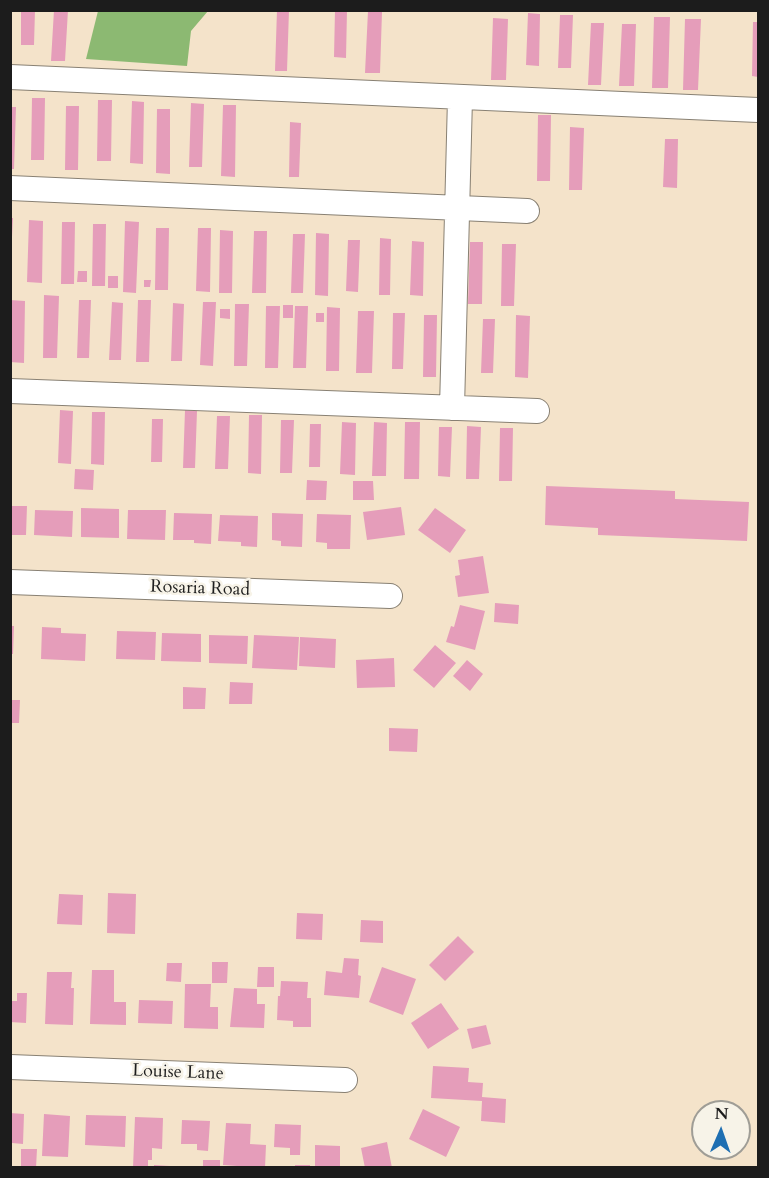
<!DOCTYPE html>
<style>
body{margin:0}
#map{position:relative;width:769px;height:1178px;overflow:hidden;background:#f4e3ca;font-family:Cardo,serif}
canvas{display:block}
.frame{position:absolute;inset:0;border:12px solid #1c1c1c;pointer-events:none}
.north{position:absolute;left:691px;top:1100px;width:60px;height:60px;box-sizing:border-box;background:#f7f3e8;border:2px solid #9f9d96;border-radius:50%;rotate:2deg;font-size:16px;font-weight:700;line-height:24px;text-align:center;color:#1c1c1c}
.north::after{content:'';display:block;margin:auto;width:21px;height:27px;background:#1f6fb2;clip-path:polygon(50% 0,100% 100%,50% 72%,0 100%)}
</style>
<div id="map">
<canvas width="769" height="1178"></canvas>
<div class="frame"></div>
<div class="north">N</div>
</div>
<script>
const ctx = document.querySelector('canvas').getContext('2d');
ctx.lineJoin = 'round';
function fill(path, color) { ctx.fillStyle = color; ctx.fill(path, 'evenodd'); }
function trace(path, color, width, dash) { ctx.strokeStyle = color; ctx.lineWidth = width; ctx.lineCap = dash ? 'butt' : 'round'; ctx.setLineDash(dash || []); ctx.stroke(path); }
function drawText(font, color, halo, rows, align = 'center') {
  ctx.font = font + ' Cardo,serif'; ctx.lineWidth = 5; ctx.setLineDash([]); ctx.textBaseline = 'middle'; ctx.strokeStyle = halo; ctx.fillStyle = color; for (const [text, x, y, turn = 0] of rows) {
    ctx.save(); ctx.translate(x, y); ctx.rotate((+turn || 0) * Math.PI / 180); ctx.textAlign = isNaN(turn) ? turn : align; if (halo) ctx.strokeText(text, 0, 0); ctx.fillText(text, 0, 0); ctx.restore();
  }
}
const forest = new Path2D(`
 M98 11V10L208 11 191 31 187 66 86 59Z`);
const building = new Path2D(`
 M21 10H35L34 45H21Z
 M54 10H68L65 61H51Z
 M277 10H289L287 71H275Z
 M335 10H347L346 58 334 57Z
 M368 11 382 12 380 73H365Z
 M528 13 540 14 539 66 526 65Z
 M560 15H573L571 68H558Z
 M654 17H670L668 88H652Z
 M493 18 508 19 506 80H491Z
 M685 19H701L698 90H683Z
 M753 22H758V77L752 76Z
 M591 23H604L601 85H588Z
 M622 24H636L634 86H619Z
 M32 98H45L44 160H31Z
 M98 100H112L111 161H97Z
 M132 101 144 102 143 164 130 163Z
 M191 103 204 104 202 167H189Z
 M223 105H236L235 177 221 176Z
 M66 106H79L78 170H65Z
 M10 107H16L14 169H10Z
 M157 109H170V174L156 173Z
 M538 115H551L550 181H537Z
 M290 122 301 123 299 177H289Z
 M570 127 584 128 582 190H569Z
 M665 139H678L677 188 663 187Z
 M10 218H13L12 237H10Z
 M29 220 43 221 42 283 27 282Z
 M125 221 139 222 136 293 123 292Z
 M62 222H75L74 284H61Z
 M93 224H106L105 286H92Z
 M156 228H169L168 290H155Z
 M198 228H211L210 292 196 291Z
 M220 230 233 231 232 293H219Z
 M254 231H267L266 293H252Z
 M316 233 329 234 328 296 315 295Z
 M293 234H305L303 293H291Z
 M380 238 391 239 390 295H379Z
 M348 240H360L358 292 346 291Z
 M412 241 424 242 423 296 410 295Z
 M470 242H483L482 304H468Z
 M502 244H516L514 306H501Z
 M78 271H87V282H77Z
 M108 276H118V288H108Z
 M144 280H151L150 287H144Z
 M44 295 59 296 57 358H43Z
 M10 300 25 301 24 363 10 362Z
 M79 300H91L89 358H77Z
 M138 300H151L149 362H136Z
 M112 302 123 303 121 360H109Z
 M203 302H216L213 366 200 365Z
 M173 303 184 304 182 361H171Z
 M235 304H249L247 366H234Z
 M283 305H293V318H283Z
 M266 306H280L278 368H265Z
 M295 306H308L306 368H293Z
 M327 307 340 308 339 371H326Z
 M220 309H230V319L220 318Z
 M358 311H374L372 373H356Z
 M316 313H324V322H316Z
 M393 313H405L403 369H392Z
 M424 315H437L436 377H423Z
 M516 315 530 316 528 378 515 377Z
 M483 319H495L493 373H481Z
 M60 410 73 411 71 464 58 463Z
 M185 410 197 411 195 468H183Z
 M92 412H105L104 465 91 464Z
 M249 415H262L261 474 248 473Z
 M217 416H230L228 469H215Z
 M152 419H163L162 462H151Z
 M281 420H294L292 473H280Z
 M342 422 356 423 355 475 340 474Z
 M374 422 387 423 386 476H372Z
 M405 422H420L419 479H404Z
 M310 424H321L320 467H309Z
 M467 426 481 427 479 479H466Z
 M439 427H452L450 477 438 476Z
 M500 428H513L512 481H499Z
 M75 469 94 470 93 490 74 489Z
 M307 480 327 481 326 500H306Z
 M353 481H373L374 500H353Z
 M546 486 675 491V499L749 502 747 541 598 535V528L545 525Z
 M10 506H27L26 535H10Z
 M401 507 405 535 367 540 363 512Z
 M81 508 119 509V538L81 537Z
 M435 508 466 530 450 553 418 530Z
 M35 510 73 511 72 537 34 535Z
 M128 510H166L165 540 127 539Z
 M174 513 212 514 211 544 194 543V540H173Z
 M272 513 303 514 302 547 281 546V541L272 540Z
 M317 514 351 515 350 549H327V543L316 542Z
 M220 515 258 516 257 547 241 546V542L218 541Z
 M483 556 489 593 458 597 455 576 460 575 458 560Z
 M495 603 519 605 518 624 494 622Z
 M460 605 485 611 475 650 446 642 451 626 454 627Z
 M10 626H14L13 654H10Z
 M42 627 61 628V633L86 634 85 661 41 659Z
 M117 631 156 632 155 660 116 659Z
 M162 633 201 634V662L161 661Z
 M209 635 248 636 247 664 209 663Z
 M254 635 299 637 297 670 252 668Z
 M300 637 336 639 335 668 299 666Z
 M435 645 456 663 434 688 413 670Z
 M394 658 395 687 357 688 356 660Z
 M467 660 483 674 470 691 453 676Z
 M230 682 253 683 252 704H229Z
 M183 687 206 688 205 709H183Z
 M10 700H20L19 723H10Z
 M389 728 418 729 417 752 389 751Z
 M108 893 136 894 135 934 107 933Z
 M59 894 83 895 82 925 57 924Z
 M297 913 323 914 322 940 296 939Z
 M361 920 383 921V943L360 942Z
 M458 936 474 952 445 981 429 965Z
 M344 958 359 959 358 975 361 976 359 998 324 995 326 971 342 973Z
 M212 962H228L227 983H212Z
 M167 963H182L181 982 166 981Z
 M258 967H274V987H257Z
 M382 967 416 979 403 1015 369 1002Z
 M92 970H114V1002H126V1025L90 1024Z
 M47 972H72L71 988H74L73 1025 45 1024Z
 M281 981 308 982 307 998H311V1027H293V1021L277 1020 278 996H280Z
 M185 984H211L210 1007H218V1029L184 1028Z
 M234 988 257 989V1004H265L264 1028 230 1027Z
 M17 993H27L26 1023 10 1022V1001H17Z
 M139 1000 173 1001 172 1024 138 1023Z
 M441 1003 459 1029 428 1049 411 1023Z
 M486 1025 491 1044 472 1049 467 1029Z
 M433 1066 469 1068 468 1082 483 1083 482 1097 506 1099 505 1123 481 1121 482 1101 431 1098Z
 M423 1109 460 1127 446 1157 409 1139Z
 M10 1113 24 1114 23 1144 12 1143Z
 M44 1114 70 1116 68 1157 42 1156Z
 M86 1115 126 1116 125 1147 85 1145Z
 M135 1117 163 1118 162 1149 152 1148V1160H148V1168H133Z
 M182 1120 210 1121 208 1151 197 1150V1144H181Z
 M226 1123 251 1124 250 1144 266 1145 265 1168 223 1165Z
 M275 1124 301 1125 300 1155H290V1148L274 1147Z
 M387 1142 392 1168H365L361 1148Z
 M315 1145 340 1146V1168H315Z
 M21 1149H37L36 1168H21Z
 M203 1160H220V1168H203Z
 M154 1165 170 1166V1168H154Z
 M295 1165H310V1168H295Z`);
const minor = new Path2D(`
 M10 77 758 110
 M10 188 527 211
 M10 391 537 411
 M452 408 460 98
 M10 582 390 596
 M10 1067 345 1080`);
const streetNames = [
 ["Rosaria Road",200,589,2],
 ["Louise Lane",178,1073,2]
];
fill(forest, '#8cb972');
fill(building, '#e59dba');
trace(minor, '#888073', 26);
trace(minor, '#fff', 24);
drawText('18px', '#1c1c1c', '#f7f3e8', streetNames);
</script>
